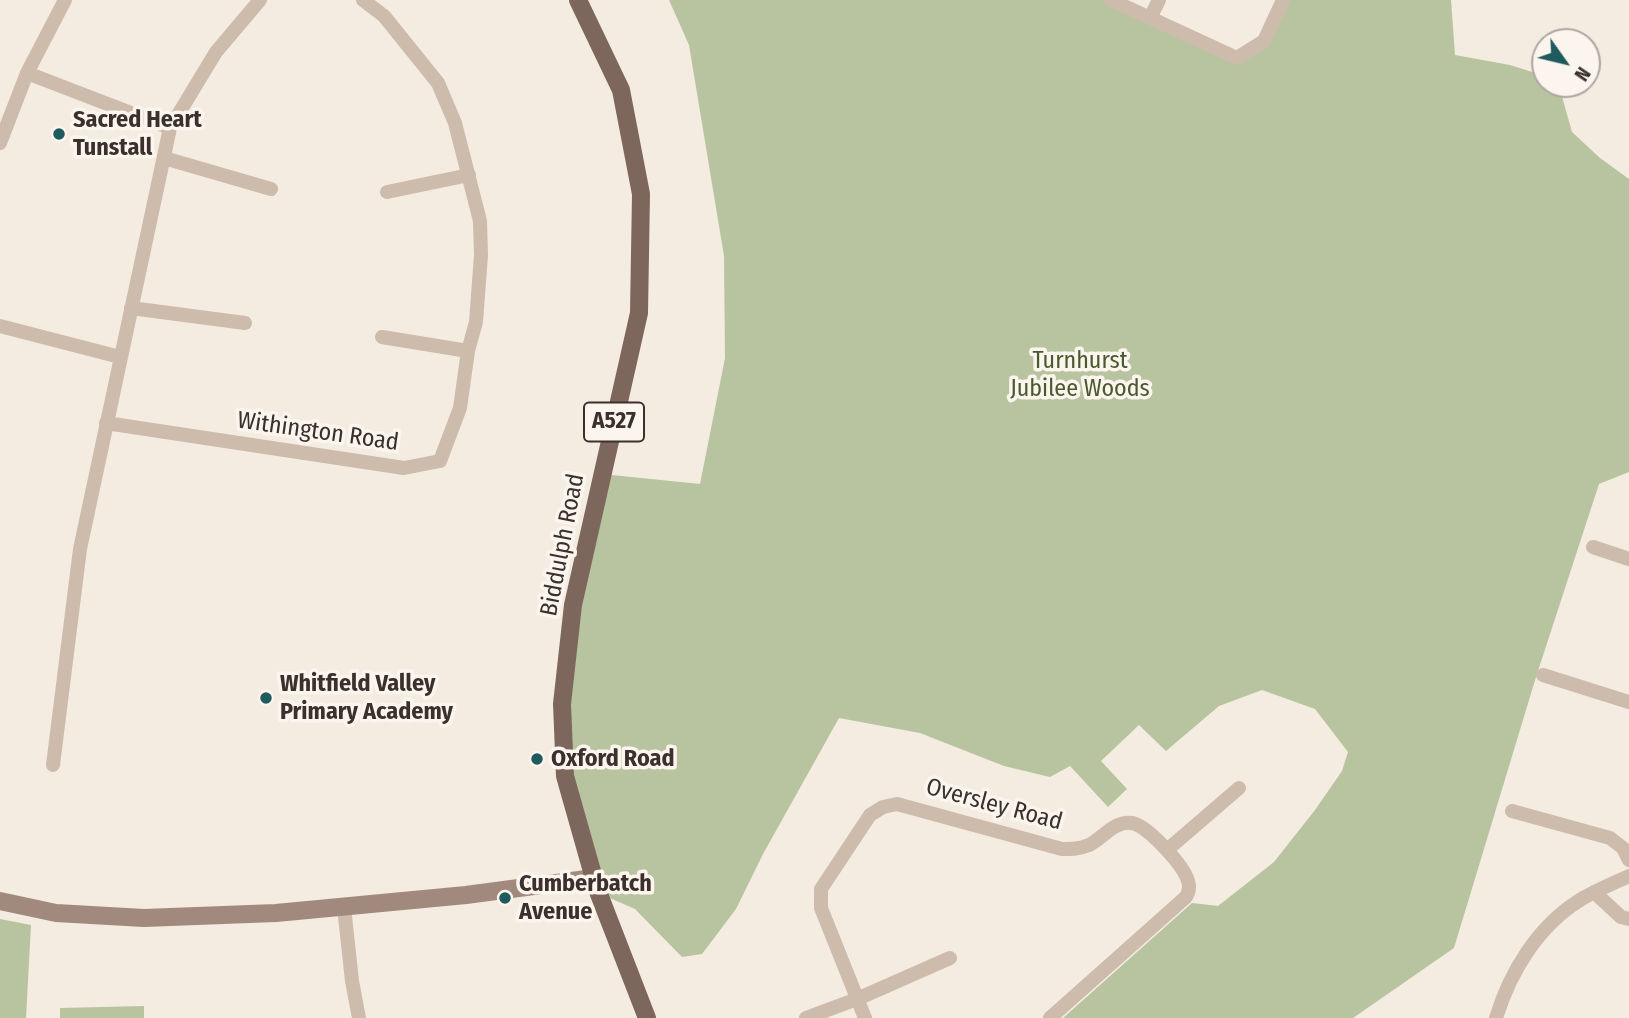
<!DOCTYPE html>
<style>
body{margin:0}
#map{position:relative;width:1629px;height:1018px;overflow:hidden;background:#f4ebe1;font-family:"Fira Sans Condensed",sans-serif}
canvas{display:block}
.north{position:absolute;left:1531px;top:28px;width:70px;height:70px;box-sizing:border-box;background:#fbf5ee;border:2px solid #aea6a0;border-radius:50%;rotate:124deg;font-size:19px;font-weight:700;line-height:28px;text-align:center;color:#3b302b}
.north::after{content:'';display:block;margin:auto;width:24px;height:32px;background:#1f5a5e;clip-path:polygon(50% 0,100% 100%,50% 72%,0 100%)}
</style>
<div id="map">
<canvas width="1629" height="1018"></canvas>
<div class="north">N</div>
</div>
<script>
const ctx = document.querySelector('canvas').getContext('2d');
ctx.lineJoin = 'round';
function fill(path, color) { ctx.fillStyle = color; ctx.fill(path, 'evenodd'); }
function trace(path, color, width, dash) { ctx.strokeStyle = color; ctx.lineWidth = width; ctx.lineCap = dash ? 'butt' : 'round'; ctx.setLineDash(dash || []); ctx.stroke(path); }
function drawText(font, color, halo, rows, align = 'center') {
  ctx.font = font + ' "Fira Sans Condensed",sans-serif'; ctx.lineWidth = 7; ctx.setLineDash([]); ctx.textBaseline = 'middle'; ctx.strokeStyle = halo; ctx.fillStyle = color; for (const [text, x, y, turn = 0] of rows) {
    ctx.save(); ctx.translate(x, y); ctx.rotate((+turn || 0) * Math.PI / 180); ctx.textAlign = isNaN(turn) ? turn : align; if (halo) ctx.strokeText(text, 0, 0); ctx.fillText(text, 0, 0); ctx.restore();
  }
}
const green = new Path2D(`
 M669 0H1111L1237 58 1264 41 1283 0H1451L1455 55 1510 65 1545 76V84L1559 86 1572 132 1600 158 1629 179V472L1599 484 1536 677 1454 948 1353 1018H1063L1192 903 1218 906 1274 862 1315 810 1342 771 1348 752 1315 709 1262 690 1219 706 1166 751 1139 725 1101 761 1127 789 1108 807 1070 766 1050 777 1004 766 920 733 839 718 763 854 736 909 702 954 682 957 635 909 589 889 562 704 602 474 700 484 725 358 724 256 689 45Z
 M0 919 31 925 26 1018H0Z
 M144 1006V1018H60V1008Z`);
const street = new Path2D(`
 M1111 0 1237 58 1264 41 1283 0
 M1150 18 1159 0
 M27 73 170 128
 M0 143 27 73 65 0
 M164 158 271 189
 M387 192 469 175
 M131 308 245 323
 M0 326 120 357
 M382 337 468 351
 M106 423 404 468 440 461 460 408 468 351 476 322 481 255 480 221 455 123 438 83 384 16 363 0
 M1593 547 1629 559
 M1543 675 1629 702
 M53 765 80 549 170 128 216 52 260 0
 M1512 811 1610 838 1623 848 1629 860
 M1167 850 1239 788
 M1594 892 1621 917 1629 919
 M344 907 352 981 359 1018
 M806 1018 857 999 950 958
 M865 1018 821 908V889L870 815 883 807 897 804 1062 849C1072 849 1079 849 1089 845 1103 838 1115 820 1132 823 1148 826 1184 866 1188 881 1190 887 1189 892 1186 897L1050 1018
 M1496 1018C1510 972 1538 926 1580 900 1595 891 1612 884 1629 876`);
const secondary = new Path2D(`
 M0 901 56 913 144 918 276 913 466 895 594 878`);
const primary = new Path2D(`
 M578 0 621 90 641 194 639 313 573 605 562 704 565 776 597 889 647 1018`);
const markers = [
 [59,134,7,"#1f5a5e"],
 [266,698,7,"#1f5a5e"],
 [537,759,7,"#1f5a5e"],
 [505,898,7,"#1f5a5e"]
];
const shields = [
 [614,422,60]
];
const shieldNames = [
 ["A527",614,422]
];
const poiNames = [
 ["Sacred Heart",73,120],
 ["Tunstall",73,148],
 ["Whitfield Valley",280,684],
 ["Primary Academy",280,712],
 ["Oxford Road",551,759],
 ["Cumberbatch",519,884],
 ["Avenue",519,912]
];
const parkNames = [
 ["Turnhurst",1080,361],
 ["Jubilee Woods",1080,389]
];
const streetNames = [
 ["Withington Road",318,432,8],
 ["Biddulph Road",563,545,-79],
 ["Oversley Road",994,805,15]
];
fill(green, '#b8c4a0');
trace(street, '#cdbbac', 14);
trace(secondary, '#a18a7d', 18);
trace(primary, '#7d675c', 18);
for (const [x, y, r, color] of markers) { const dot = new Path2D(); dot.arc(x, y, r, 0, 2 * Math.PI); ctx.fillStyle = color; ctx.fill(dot); trace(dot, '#fbf5ee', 2.5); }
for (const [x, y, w] of shields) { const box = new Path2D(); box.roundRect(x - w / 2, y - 19.5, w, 39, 5); ctx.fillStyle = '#fbf5ee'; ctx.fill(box); trace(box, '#3b302b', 2); }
drawText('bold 23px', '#3b302b', null, shieldNames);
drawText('bold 24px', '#3b302b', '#fbf5ee', poiNames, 'left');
drawText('24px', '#4a5a2e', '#fbf5ee', parkNames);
drawText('24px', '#3b302b', '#fbf5ee', streetNames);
</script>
